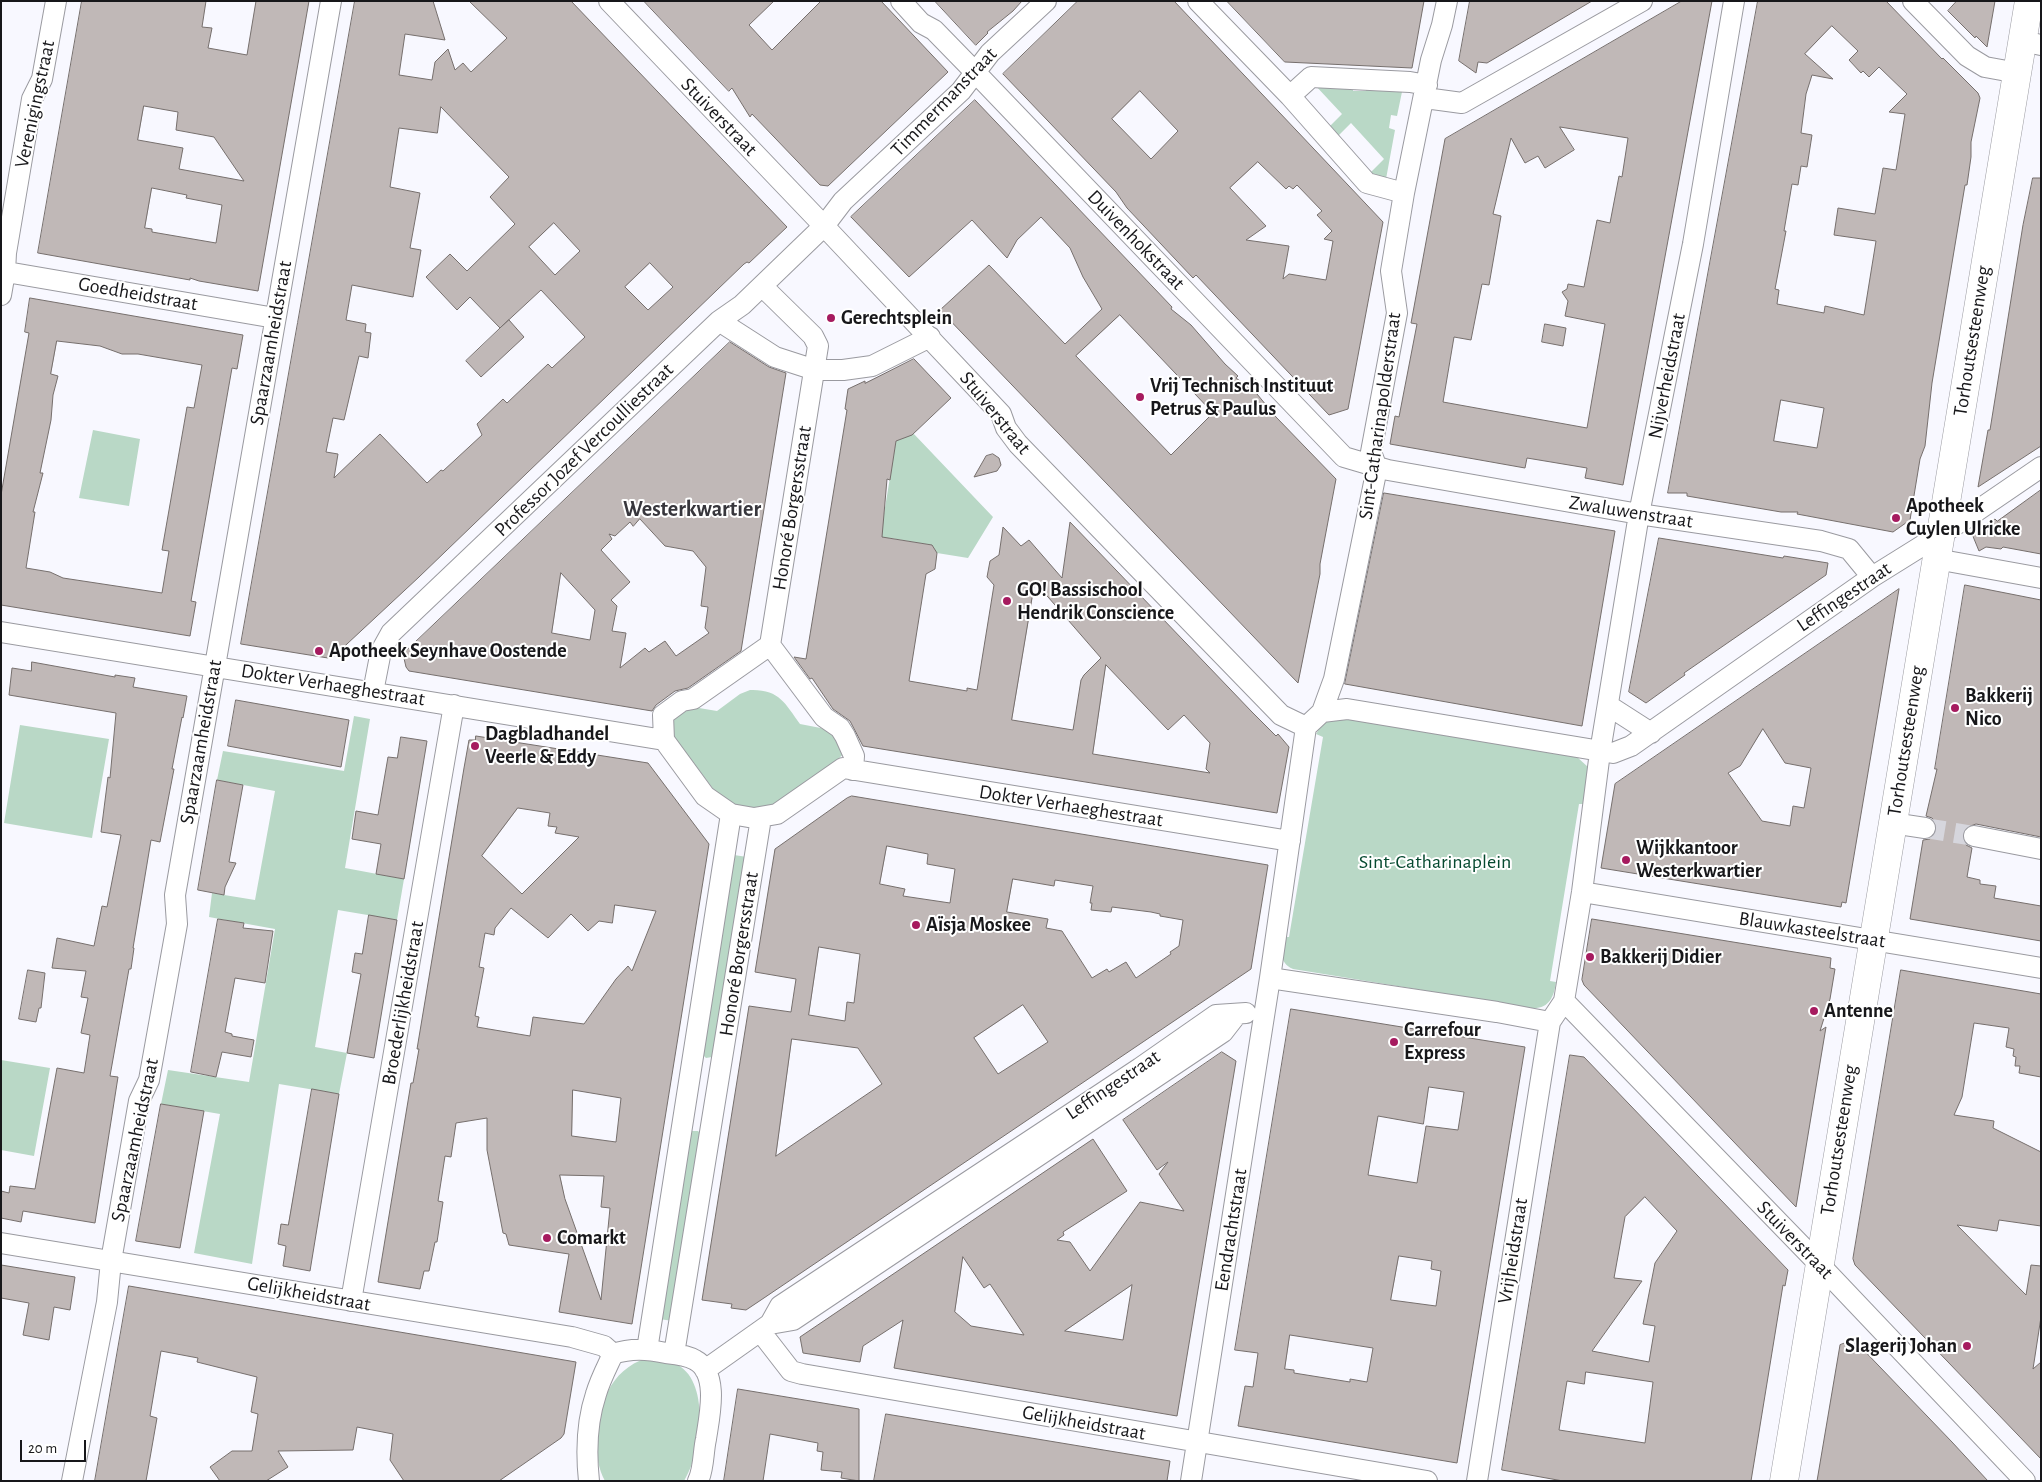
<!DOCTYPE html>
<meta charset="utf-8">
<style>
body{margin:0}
#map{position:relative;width:2042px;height:1482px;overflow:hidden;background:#f8f8ff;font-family:"Alegreya Sans",sans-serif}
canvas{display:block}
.frame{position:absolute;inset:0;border:2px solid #17171a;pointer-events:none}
.scale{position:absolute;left:20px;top:1440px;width:66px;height:22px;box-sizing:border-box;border:2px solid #17171a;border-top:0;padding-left:6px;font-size:15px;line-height:18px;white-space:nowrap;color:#17171a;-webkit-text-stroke:4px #fff;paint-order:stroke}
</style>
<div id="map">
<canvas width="2042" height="1482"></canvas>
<div class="frame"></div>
<div class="scale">20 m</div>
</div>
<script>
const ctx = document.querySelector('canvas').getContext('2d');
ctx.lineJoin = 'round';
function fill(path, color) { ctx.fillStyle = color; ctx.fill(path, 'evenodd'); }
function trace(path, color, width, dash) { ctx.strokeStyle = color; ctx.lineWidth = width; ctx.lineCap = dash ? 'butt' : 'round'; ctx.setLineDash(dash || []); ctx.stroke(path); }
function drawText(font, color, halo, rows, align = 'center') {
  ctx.font = font + ' "Alegreya Sans",sans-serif'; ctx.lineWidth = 4; ctx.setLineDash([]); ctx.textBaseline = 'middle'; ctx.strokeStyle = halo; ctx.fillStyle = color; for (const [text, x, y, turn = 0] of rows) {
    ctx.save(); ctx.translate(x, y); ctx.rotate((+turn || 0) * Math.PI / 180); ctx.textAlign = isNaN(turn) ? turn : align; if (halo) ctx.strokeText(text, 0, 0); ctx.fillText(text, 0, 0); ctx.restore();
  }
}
const green = new Path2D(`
 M1314 84 1353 85V91H1366V85L1403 87 1397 116 1391 115 1389 128 1395 130 1386 179 1377 178 1370 173 1384 159 1351 123 1338 136 1329 127 1342 114Z
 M93 430 140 439 129 506 79 498Z
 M913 433 993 517 968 558 937 553 931 545 890 538 882 544 880 538 896 441Z
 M750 690C779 689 785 703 800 724L831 730 847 751 831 765 768 809 743 808 729 803 717 794 668 729 670 720 687 706 717 711 740 694Z
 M354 716 370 719 345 868 404 879 397 920 338 910 315 1047 347 1053 339 1094 279 1084 252 1264 194 1253 220 1114 161 1104 168 1070 249 1082 275 929 209 917 212 893 255 900 275 791 217 780 223 751 344 771Z
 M1340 718 1577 757 1588 767 1586 804H1579L1550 981 1556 982C1554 997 1549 1009 1532 1008L1293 969C1278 962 1282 951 1283 937H1289L1323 737 1316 734 1324 721Z
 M20 725 109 739 92 838 4 823Z
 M734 855 747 857 712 1057 706 1058 703 1055Z
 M1 1060 50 1068 34 1156 1 1150Z
 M692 1131H698L701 1134 673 1321 659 1319 689 1134Z
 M647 1358C656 1360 670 1361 678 1365 711 1384 701 1455 684 1481H605C598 1468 597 1457 597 1443 598 1406 609 1370 647 1358Z`);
const building = new Path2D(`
 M82 1H206L202 27 212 28 208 48 247 55 256 1H309L258 291 199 281 190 278V280L38 253ZM144 106 178 112 176 130 214 137 244 181 179 169 183 148 138 140ZM152 188 187 195 186 198 222 205 216 243 152 232V229L145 228Z
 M355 1H433L445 40 405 34 399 75 432 80 435 62 448 49 455 70 463 63 471 72 507 38 469 1H571L787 227 749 263 747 262 744 264 419 577 333 657 328 658 241 644ZM441 107 509 177 490 197 515 224 467 271 450 254 426 277 457 310 470 297 500 328 541 290 585 337 552 368 548 364 507 403 503 399 477 424 482 435 443 471 441 470 427 483 380 434 334 478 338 454 326 452 333 418 344 420 359 356 368 358 371 333 365 332 366 324 346 320 352 285 413 297 421 250 410 248 420 193 390 187 399 128 437 133ZM554 223 580 251 555 275 529 247ZM650 263 673 287 648 310 625 287Z
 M644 1H774L749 25 772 50 821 1H881L948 72 828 186 820 185 752 114 750 117 732 88 729 91Z
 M935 1H1022L1013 11 987 32 988 33 976 45Z
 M1078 1H1174L1383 222 1348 409 1329 415 1196 275 1193 278 1127 208 1116 192 1003 74ZM1140 91 1178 131 1151 159 1112 119ZM1258 162 1286 189 1289 186 1293 189 1297 185 1322 211 1317 215 1332 231 1324 239 1333 241 1326 280 1289 274 1283 279 1289 246 1246 240 1266 226 1230 188Z
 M1227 1H1424L1412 68 1285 62Z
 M1470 1H1592L1487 63 1478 62 1476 73 1459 61Z
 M1682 1H1712L1623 485 1585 478 1587 468 1527 458 1525 468 1390 444 1395 416 1399 417 1417 324 1411 323 1414 307 1445 139ZM1560 127 1628 138 1622 177 1619 176 1610 223 1597 220 1584 287 1568 284 1567 289 1562 292 1568 301 1565 316 1605 324 1587 428 1443 402 1454 337 1471 340 1482 284 1489 285 1501 216 1493 214 1511 138 1525 163 1538 156 1545 168 1574 150Z
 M1758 1H1886L1942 59 1943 58 1978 93 1980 98 1971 142V157L1967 185H1965L1932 383 1925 446 1920 459 1910 520 1893 532 1797 514 1798 512H1781L1687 496V493H1668ZM1832 26 1858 51 1849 60 1861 73 1863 71 1869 77 1879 67 1907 94 1889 112 1905 114 1896 170 1883 168 1875 214 1838 208 1834 235 1876 241 1864 315 1825 306 1824 313 1777 304 1779 290 1775 289 1786 231H1784L1792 184 1798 185 1801 166 1807 167 1812 135 1801 133 1806 94 1812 75 1833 79 1805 54ZM1781 400 1824 408 1817 448 1774 441Z
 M1957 1H1995L1987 47 1976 36 1975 38 1948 11Z
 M975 100 1172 307 1171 309 1191 325 1225 364 1238 376 1236 378 1257 394 1276 417 1336 479 1320 564V574L1298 683 940 310 989 265 1065 344 1102 309 1083 277 1070 248 1041 217 1017 240 1007 258 972 220 909 277 851 217ZM1120 315 1213 413 1171 455 1076 356Z
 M2033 178H2041V446L1978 487 1988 430H1990L2023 225Z
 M30 298 243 335 237 369 232 368 191 601 196 602 190 636 1 605V495L29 333 25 332ZM57 341 100 346 122 354H138L202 365 194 408 187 407 179 453 162 550 169 551 162 593 63 578 50 572 26 568 35 512H33L43 473H40L51 420 53 395 58 376 51 374Z
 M509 320 524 337 481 377 466 361Z
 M1545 324 1566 328 1563 346 1542 342Z
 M730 342 769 367 786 373 741 651 688 688 675 691 656 705 652 711 409 671 406 667 403 654ZM640 519 665 546 693 551 706 567 701 606 708 607 705 628 709 633 676 656 665 641 649 652 645 648 620 668 626 633 612 631 617 606 611 600 630 582 601 550 612 539 609 534 615 536 630 522 633 526ZM561 573 595 610 590 640 552 633Z
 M914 359 951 398 912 435 896 441 890 480 887 479 882 537 932 545 937 553 935 569 926 574 909 681 967 691V688L977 690 994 585 987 577 990 561 999 555 1003 527 1021 546 1029 540 1062 578 1070 522 1252 712 1276 736 1278 734 1289 747 1277 813 863 746 850 721 833 709 812 678 810 679 794 657 806 659 847 410 845 409 848 389 865 381V383ZM1035 582 1101 658 1084 675 1081 680 1073 730 1012 720ZM1106 665 1168 730 1184 715 1210 743 1206 769 1210 773 1093 754Z
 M993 454 999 458 1001 465 997 471 974 477 986 456Z
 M2041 490V554L2003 547 2001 549 1986 547 1979 551 1972 534 1995 519 1997 521Z
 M1384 493 1615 531 1582 726 1345 684Z
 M1659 538 1783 558 1784 556 1828 563 1826 575 1684 673 1685 675 1646 703 1629 692Z
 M1965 585 2041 600V837L1976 824 1965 828 1962 834 1966 845 1972 848 1967 877 1980 880V884L1996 886 1994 898 2041 906V941L1910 919 1923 840 1930 839 1937 830 1936 823 1932 818 1926 816 1937 769H1935Z
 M1899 589 1846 903 1842 902 1841 907 1601 868 1615 784ZM1763 729 1785 763 1811 768 1804 808 1793 806 1790 826 1762 821 1728 773 1740 766Z
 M32 662 115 677V675L135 678 133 687 187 696 183 718 182 717 172 769H174L160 842 151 840 133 948H134L131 969H129L110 1076 118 1077 95 1223 23 1211 21 1222 1 1218V1191L9 1193 10 1186 35 1189 57 1068 84 1073 90 1035 81 1033 88 998 81 997 86 971 52 968 57 938 94 946 102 906 107 907 121 835 101 832 108 777 110 778 116 713 9 695 12 668 31 671Z
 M236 700 349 720 341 767 228 746Z
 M476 736 648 763 709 844 632 1324 559 1312 569 1254 509 1245 506 1234 503 1233 487 1150V1118L456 1123 451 1157 445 1156 438 1201 443 1202 437 1242H435L429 1271H424L420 1289 378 1282 411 1083H413L419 1049H417L464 768 469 740H475ZM518 808 550 813 548 826 557 827 555 833 579 837 522 894 482 856ZM615 905 656 911 632 971 628 966 616 979 584 1024 533 1017 530 1036 477 1027 479 1017 475 1016 484 968 479 967 485 933 494 935 495 928 511 908 548 938 571 914 588 931 599 921 612 923ZM573 1090 621 1098 616 1142 572 1136ZM560 1175 604 1176 601 1207 610 1208 601 1300 565 1199Z
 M401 737 427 741 404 879 376 874 381 844 352 839 356 811 378 815 388 757 397 758Z
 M217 780 243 785 229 862 236 863 225 887 224 895 198 890Z
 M852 796 1268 865 1251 969 758 1302 746 1310 731 1308 732 1304 702 1300 749 1006 791 1012 796 979 755 972 775 849 847 798ZM887 846 928 854 927 864 955 869 950 903 903 896 905 889 880 884ZM1013 879 1054 886 1055 880 1093 886 1090 903H1092L1091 910 1111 912 1112 907 1151 912 1160 914V916L1183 920 1179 946 1170 952 1171 954 1136 978 1126 962 1109 972 1107 969 1092 978 1062 931 1046 928 1048 919 1007 912ZM819 947 860 954 854 1003 847 1002 845 1021 809 1015ZM1023 1005 1048 1042 998 1074 974 1038ZM792 1039 858 1048 882 1084 776 1156Z
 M369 915 397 920 374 1058 347 1053 361 974 352 972 355 953 362 954Z
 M218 919 244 923 243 928 273 931 265 983 235 978 225 1032 232 1034V1036L254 1040 251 1057 222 1052 216 1077 191 1072Z
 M1592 919 1831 958 1830 968 1835 969 1830 999 1820 1031 1826 1027 1796 1207 1584 985 1582 980Z
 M28 970 45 973 41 1008H39L36 1022 19 1019Z
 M1901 970 2041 994V1077L2019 1073 2020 1066H2015L2016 1057 2013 1056 2014 1049 2006 1047 2009 1028 1974 1023 1962 1097 1954 1115 1994 1121 1993 1128 2041 1152V1226L1999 1220 1997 1231 1957 1225 2026 1295 2031 1265 2041 1266V1317L2033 1369 2041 1362V1459L1855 1265 1853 1259Z
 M1291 1009 1525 1047 1457 1463 1238 1426 1245 1386 1253 1387 1258 1353 1235 1350ZM1429 1087 1464 1092 1458 1130 1426 1126 1417 1183 1368 1175 1378 1116 1423 1124ZM1399 1256 1432 1261 1431 1269 1441 1271 1436 1306 1391 1300ZM1290 1335 1373 1348 1367 1382 1350 1379V1382L1294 1373V1370L1285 1369Z
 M1222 1052 1236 1061 1177 1416 894 1368 903 1320 863 1346 860 1362 803 1353 800 1337 1093 1139 1127 1191 1063 1232 1064 1235 1057 1240 1070 1242 1090 1271 1140 1202 1184 1211 1159 1174 1168 1162 1157 1170 1123 1120ZM963 1257 984 1288 990 1284 1024 1335 971 1326 955 1312ZM1132 1285 1123 1340 1065 1331Z
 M1570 1055 1584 1057 1788 1270 1785 1286 1783 1285 1751 1481H1563L1502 1470ZM1645 1197 1677 1231 1655 1263 1643 1324 1655 1326 1649 1362 1592 1351 1642 1281 1614 1278 1625 1217ZM1586 1372 1653 1382 1645 1443 1559 1430 1567 1381 1584 1384Z
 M312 1089 339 1094 310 1271 283 1266 286 1246 278 1244 281 1224 288 1225Z
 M161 1104 204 1111 180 1248 136 1241Z
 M1 1265 75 1277 70 1310 54 1307 49 1340 23 1335 29 1303 1 1298Z
 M129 1286 576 1362 564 1434 561 1438 499 1481H404L390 1460 393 1434 357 1427 353 1450 278 1451 288 1467 266 1481H220L210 1467 232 1451H252L258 1414 251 1412 257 1377 197 1362 198 1358 161 1351 150 1416 157 1418 146 1481H95Z
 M1854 1340 1952 1442 1988 1481H1817L1840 1345Z
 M738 1389 859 1409V1481L841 1478 842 1472 821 1470 823 1452 817 1451 818 1443 770 1434 763 1481H724Z
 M886 1414 1170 1461 1167 1481H874Z`);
const streetTunnel = new Path2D(`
 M1925 828 1974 836`);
const street = new Path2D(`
 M609 1 824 226 1001 414 1006 428 1018 444 1281 715 1306 727
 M901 1 921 23 934 30 975 72 1344 457 1388 470 1639 514 1821 541 1849 549 1872 577
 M1198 1 1290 96 1367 183 1404 193
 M1913 1 1967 56 1985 67 2018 73
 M2022 41 2041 45
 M1290 96 1311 77 1410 82 1427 85
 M1425 98 1462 103 1642 1
 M1 271 275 318
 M762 286 813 336 818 346 770 645
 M1 295 5 272 6 253 32 99 42 79 56 1
 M719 321 775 357 815 370H843L872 366 930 337
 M1936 559 2041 578
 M1 632 664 740
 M770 645 693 699 682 701 663 715 664 740 705 796 731 814 754 818 777 814 843 768 1290 841
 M770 645 824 717 840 728 845 736 854 756 853 770
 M373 692 381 651 391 633 719 321 742 305 824 226 843 201 961 91 990 53 1046 1
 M1609 706 1651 733
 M1322 712 1334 679 1377 468 1371 452 1397 313 1391 271 1404 193 1431 60 1442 25 1447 1
 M1892 823 1925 828
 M1974 836 2041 849
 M1582 892 2041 968
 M1270 978 1497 1012 1550 1022
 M1564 1001 1819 1264 2025 1481
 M1 1243 572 1337 604 1346 613 1354
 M351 1301 454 705
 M770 1324 780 1306 1140 1068 1216 1015 1246 1013
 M760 1331 791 1371 802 1374 1427 1481
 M647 1350 731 814
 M674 1354 761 818
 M705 1370 770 1324 793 1320 1223 1032 1237 1014
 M72 1481 107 1302 111 1261 139 1101 149 1080 177 924 175 895 331 1
 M589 1481C586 1453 587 1421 596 1394 600 1380 607 1367 613 1354 631 1348 647 1349 666 1353 675 1354 687 1355 695 1360 720 1373 709 1418 706 1439 703 1452 704 1469 698 1481
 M1191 1481 1270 978 1306 727 1322 712 1347 709 1613 753 1631 746 1872 577 1965 519 2041 467
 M1477 1481 1550 1022 1564 1001 1582 892 1600 752 1639 514 1693 244 1734 1`);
const secondary = new Path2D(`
 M1784 1481 2029 1`);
const markers = [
 [831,318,5,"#a61b5f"],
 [1140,397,5,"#a61b5f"],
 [1896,518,5,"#a61b5f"],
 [1007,601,5,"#a61b5f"],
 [319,651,5,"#a61b5f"],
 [1955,708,5,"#a61b5f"],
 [475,746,5,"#a61b5f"],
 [1626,860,5,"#a61b5f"],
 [916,925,5,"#a61b5f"],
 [1590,957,5,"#a61b5f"],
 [1814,1011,5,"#a61b5f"],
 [1394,1042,5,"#a61b5f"],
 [547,1238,5,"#a61b5f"],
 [1967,1346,5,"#a61b5f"]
];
const streetNames = [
 ["Timmermanstraat",944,102,-46],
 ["Verenigingstraat",35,104,-78],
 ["Stuiverstraat",719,117,46],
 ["Duivenhokstraat",1136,240,46],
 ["Goedheidstraat",138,294,10],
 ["Torhoutsesteenweg",1972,341,-81],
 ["Spaarzaamheidstraat",271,343,-80],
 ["Nijverheidstraat",1667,376,-79],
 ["Stuiverstraat",995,413,51],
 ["Sint-Catharinapolderstraat",1380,416,-82],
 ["Professor Jozef Vercoulliestraat",584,450,-44],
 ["Honoré Borgersstraat",792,508,-81],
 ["Zwaluwenstraat",1631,512,9],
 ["Leffingestraat",1844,597,-34],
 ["Dokter Verhaeghestraat",333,685,9],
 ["Torhoutsesteenweg",1906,741,-81],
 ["Spaarzaamheidstraat",201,742,-80],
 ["Dokter Verhaeghestraat",1071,806,9],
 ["Blauwkasteelstraat",1812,930,9],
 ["Honoré Borgersstraat",739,954,-81],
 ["Broederlijkheidstraat",403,1003,-80],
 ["Leffingestraat",1113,1085,-34],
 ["Spaarzaamheidstraat",135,1140,-78],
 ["Torhoutsesteenweg",1839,1140,-81],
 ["Eendrachtstraat",1231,1230,-81],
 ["Stuiverstraat",1795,1240,46],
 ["Vrijheidstraat",1513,1251,-81],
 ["Gelijkheidstraat",309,1294,10],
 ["Gelijkheidstraat",1084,1423,10]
];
const poiNames = [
 ["Gerechtsplein",841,318],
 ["Vrij Technisch Instituut",1150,386],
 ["Petrus & Paulus",1150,409],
 ["Apotheek",1906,506],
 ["Cuylen Ulricke",1906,529],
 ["GO! Bassischool",1017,590],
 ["Hendrik Conscience",1017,613],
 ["Apotheek Seynhave Oostende",329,651],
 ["Bakkerij",1965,696],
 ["Nico",1965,719],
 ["Dagbladhandel",485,734],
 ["Veerle & Eddy",485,757],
 ["Wijkkantoor",1636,848],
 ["Westerkwartier",1636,871],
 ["Aïsja Moskee",926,925],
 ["Bakkerij Didier",1600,957],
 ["Antenne",1824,1011],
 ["Carrefour",1404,1030],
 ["Express",1404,1053],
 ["Comarkt",557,1238],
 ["Slagerij Johan",1957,1346,"right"]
];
const parkNames = [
 ["Sint-Catharinaplein",1435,862]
];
const quarterNames = [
 ["Westerkwartier",692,509]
];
fill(green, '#b9d8c6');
fill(building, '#c0b8b7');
trace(building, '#766f6d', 1);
trace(streetTunnel, '#d6d6dd', 20, [20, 10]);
trace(street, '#9a9aa0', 22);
trace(secondary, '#9a9aa0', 29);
trace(street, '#fff', 20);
trace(secondary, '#fff', 28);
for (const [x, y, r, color] of markers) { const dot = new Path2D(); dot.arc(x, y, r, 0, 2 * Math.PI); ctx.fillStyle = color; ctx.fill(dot); trace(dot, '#fff', 2); }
drawText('20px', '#17171a', '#fff', streetNames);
drawText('bold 20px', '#17171a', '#fff', poiNames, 'left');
drawText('20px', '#05492f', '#fff', parkNames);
drawText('bold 22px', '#37363c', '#fff', quarterNames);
</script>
